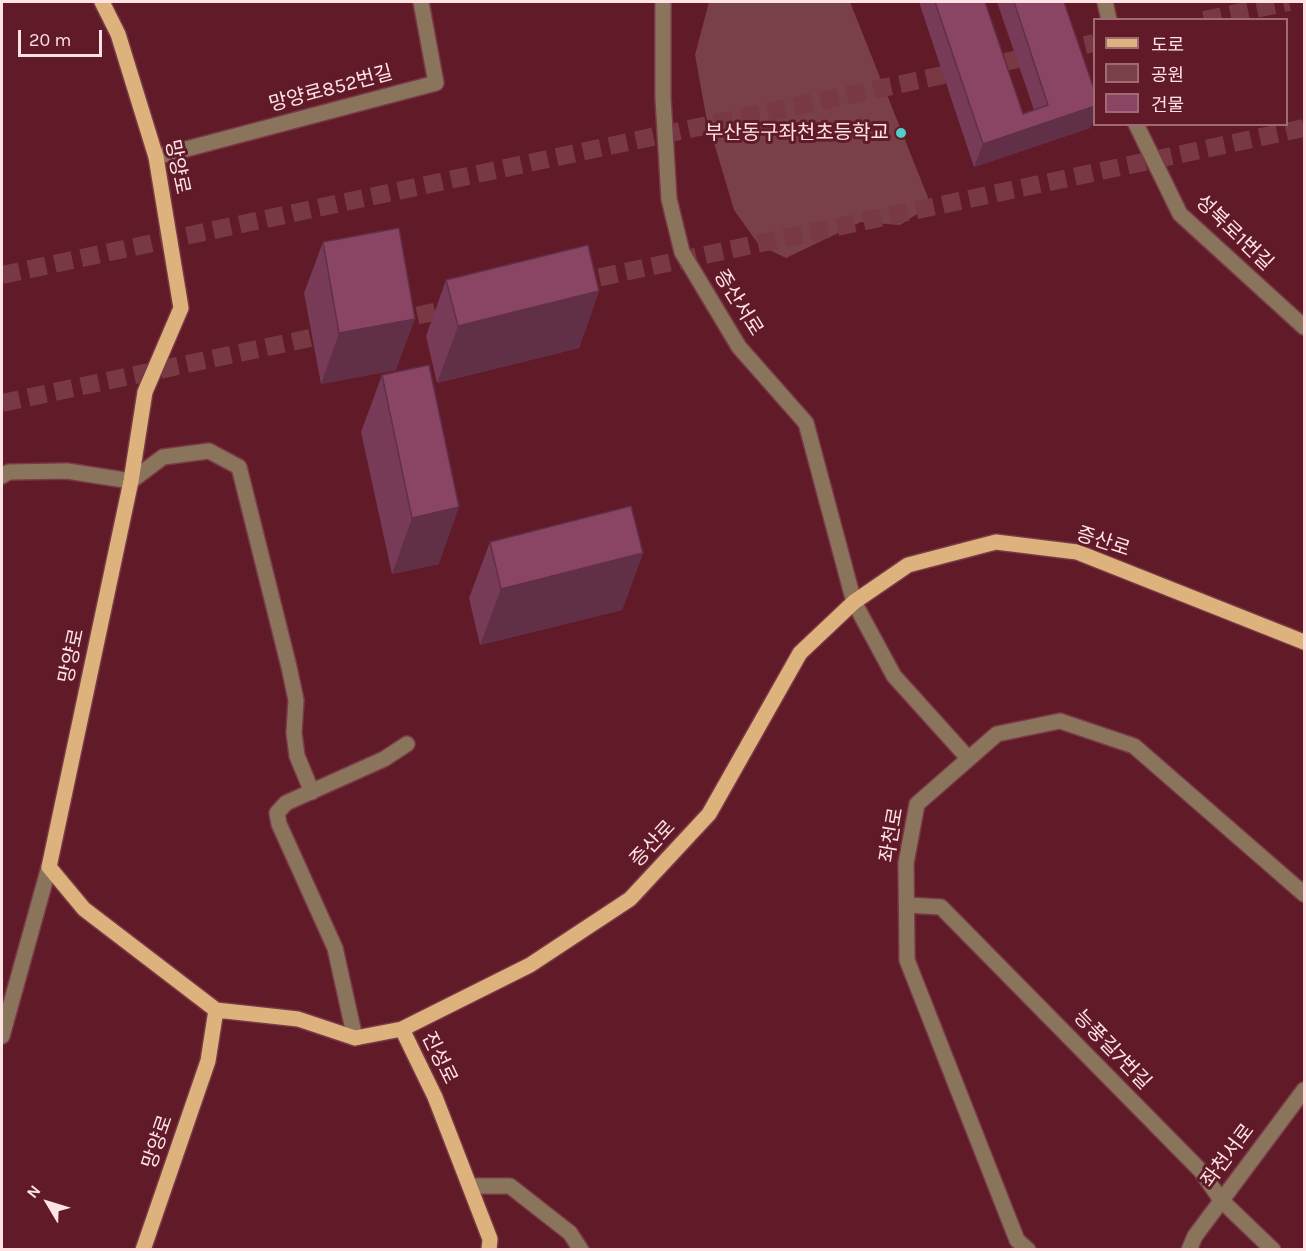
<!DOCTYPE html>
<meta charset="utf-8">
<style>
body{margin:0}
#map{position:relative;width:1306px;height:1251px;overflow:hidden;background:#601a28;font-family:Karla,"Noto Sans KR",sans-serif}
canvas{display:block}
.frame{position:absolute;inset:0;border:3px solid #fee2e4;pointer-events:none}
.legend{position:absolute;left:1093px;top:18px;width:195px;height:108px;box-sizing:border-box;background:#601a28;border:2px solid #9f6a73;margin:0;padding:8px 10px;list-style:none;font-size:18px;color:#fee2e4}
.legend li{display:flex;align-items:center;gap:12px;height:30px}
.legend b{width:30px;border:2px solid #9f6a73}
.north{position:absolute;left:18px;top:1173px;width:60px;height:60px;-webkit-text-stroke:4px #601a28;paint-order:stroke;rotate:308deg;font-size:16px;font-weight:700;line-height:24px;text-align:center;color:#fee2e4}
.north::after{content:'';display:block;margin:auto;width:21px;height:27px;background:#fee2e4;clip-path:polygon(50% 0,100% 100%,50% 72%,0 100%)}
.scale{position:absolute;left:18px;top:30px;width:84px;height:27px;box-sizing:border-box;border:3px solid #fee2e4;border-top:0;padding-left:8px;font-size:18px;line-height:21px;white-space:nowrap;color:#fee2e4;-webkit-text-stroke:4px #601a28;paint-order:stroke}
</style>
<div id="map">
<canvas width="1306" height="1251"></canvas>
<div class="frame"></div>
<ul class="legend">
<li><b style="height:8px;background:#ddb27d"></b>도로</li>
<li><b style="height:16px;background:#794048"></b>공원</li>
<li><b style="height:16px;background:#8a4565"></b>건물</li>
</ul>
<div class="north">N</div>
<div class="scale">20 m</div>
</div>
<script>
const ctx = document.querySelector('canvas').getContext('2d');
ctx.lineJoin = 'round';
function fill(path, color) { ctx.fillStyle = color; ctx.fill(path, 'evenodd'); }
function trace(path, color, width, dash) { ctx.strokeStyle = color; ctx.lineWidth = width; ctx.lineCap = dash ? 'butt' : 'round'; ctx.setLineDash(dash || []); ctx.stroke(path); }
function drawText(font, color, halo, rows, align = 'center') {
  ctx.font = font + ' Karla,"Noto Sans KR",sans-serif'; ctx.lineWidth = 6; ctx.setLineDash([]); ctx.textBaseline = 'middle'; ctx.strokeStyle = halo; ctx.fillStyle = color; for (const [text, x, y, turn = 0] of rows) {
    ctx.save(); ctx.translate(x, y); ctx.rotate((+turn || 0) * Math.PI / 180); ctx.textAlign = isNaN(turn) ? turn : align; if (halo) ctx.strokeText(text, 0, 0); ctx.fillText(text, 0, 0); ctx.restore();
  }
}
const green = new Path2D(`
 M709 2H850L931 205 900 225 861 222 786 258 759 245 734 210 706 116 695 55Z`);
const highwayTunnel = new Path2D(`
 M1204 20 1289 2
 M2 275 1094 43
 M573 283 1304 128
 M391 321 458 307
 M2 403 334 333`);
const minor = new Path2D(`
 M663 2V98L669 199 682 252 739 347 806 423 854 602 894 676 968 758
 M1105 2 1109 20
 M1136 124 1180 214 1304 327
 M156 157 436 83 421 2
 M2 476 9 472 67 471 131 481 163 457 209 451 239 467 289 667 296 700 294 733 297 756 312 792
 M907 905 941 907 1201 1171 1221 1200 1273 1250
 M2 1036 49 867
 M355 1038 335 948 279 824 277 813 286 803 384 759 407 744
 M470 1186H510L570 1233 581 1250
 M1028 1250 1017 1240 907 960 906 863 917 804 997 734 1060 721 1134 746 1304 894
 M1189 1250 1195 1236 1304 1090`);
const major = new Path2D(`
 M102 2 118 34 156 157 181 308 145 392 131 481 49 867 84 909 216 1010 208 1061 143 1250
 M216 1010 298 1019 355 1038 402 1029 435 1097 490 1239 489 1250
 M402 1029 530 965 630 899 709 814 800 653 854 602 908 565 996 542 1077 552 1304 642`);
const wall = new Path2D(`
 M919 2H985L1023 114 1034 110 997 2H1064L1095 92V117L1090 128 974 167Z
 M323 242 396 370 321 384 304 293Z
 M446 280 599 291 579 348 437 383 426 336Z
 M382 375 439 564 392 574 361 432Z
 M490 542 643 553 622 610 480 645 469 598Z`);
const shadedWall = new Path2D(`
 M1095 106V117L1090 128 974 167 983 144Z
 M599 291 579 348 437 383 458 326Z
 M415 319 396 370 321 384 339 333Z
 M459 507 439 564 392 574 412 518Z
 M643 553 622 610 480 645 501 589Z`);
const building = new Path2D(`
 M935 2H985L1023 114 1048 105 1014 2H1064L1095 92V106L983 144Z
 M399 228 415 319 339 333 323 242Z
 M588 245 599 291 458 326 446 280Z
 M429 365 459 507 412 518 382 375Z
 M631 506 643 553 501 589 490 542Z`);
const markers = [
 [901,133,6,"#53cdc9"]
];
const streetNames = [
 ["망양로852번길",331,89,-15],
 ["망양로",177,167,78],
 ["성북로1번길",1234,233,44],
 ["증산서로",738,303,58],
 ["증산로",1103,542,18],
 ["망양로",72,656,-78],
 ["좌천로",892,835,-80],
 ["증산로",653,844,-47],
 ["능풍길7번길",1112,1050,46],
 ["진성로",439,1058,64],
 ["망양로",158,1142,-71],
 ["좌천서로",1228,1156,-53]
];
const poiNames = [
 ["부산동구좌천초등학교",889,133]
];
fill(green, '#794048');
trace(highwayTunnel, '#783844', 18, [18, 9]);
trace(minor, '#793a46', 18);
trace(major, '#793a46', 18);
trace(minor, '#8a755c', 15);
trace(major, '#ddb27d', 15);
fill(wall, '#773b57');
fill(shadedWall, '#613047');
fill(building, '#8a4565');
trace(building, '#613047', 1.5);
for (const [x, y, r, color] of markers) { const dot = new Path2D(); dot.arc(x, y, r, 0, 2 * Math.PI); ctx.fillStyle = color; ctx.fill(dot); trace(dot, '#601a28', 2); }
drawText('20px', '#fee2e4', '#601a28', streetNames);
drawText('20px', '#fee2e4', '#601a28', poiNames, 'right');
</script>
